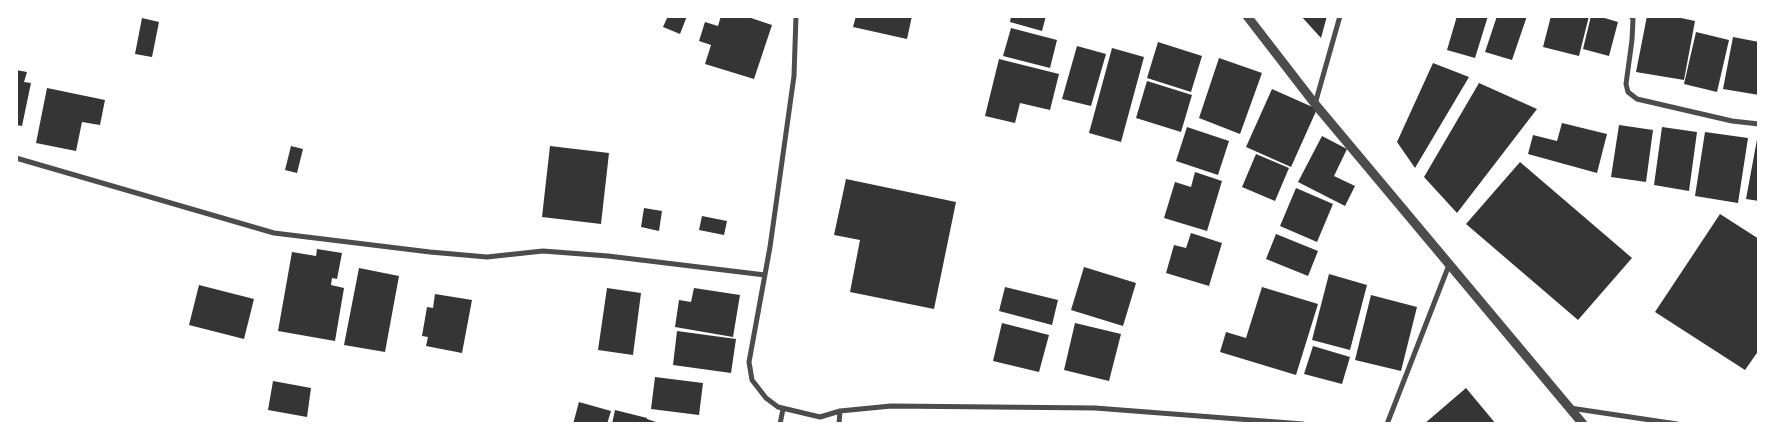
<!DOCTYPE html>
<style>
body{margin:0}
#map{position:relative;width:1775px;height:440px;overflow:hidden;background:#fff;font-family:Rubik,sans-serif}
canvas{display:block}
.frame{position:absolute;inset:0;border:18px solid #fff;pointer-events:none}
</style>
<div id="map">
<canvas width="1775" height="440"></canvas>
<div class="frame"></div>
</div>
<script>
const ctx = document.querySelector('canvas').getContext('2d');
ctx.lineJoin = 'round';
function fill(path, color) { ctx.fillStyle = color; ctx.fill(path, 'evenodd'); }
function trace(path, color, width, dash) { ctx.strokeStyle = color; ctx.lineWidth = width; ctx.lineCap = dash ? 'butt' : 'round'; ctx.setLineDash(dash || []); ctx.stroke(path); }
const building = new Path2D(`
 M668 16H687L680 34 663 27Z
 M721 16H745L772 25 754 79 705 64 711 45 699 41 705 22 718 26Z
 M856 16H912L907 39 853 27Z
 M1011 16H1046L1042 31 1010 22Z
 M1301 16H1327L1321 38Z
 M1457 16H1488L1475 58 1447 50Z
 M1497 16H1527L1512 60 1485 52Z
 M1551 16H1589L1579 56 1543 47Z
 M1591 16H1598L1618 22 1609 56 1583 49Z
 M1647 16H1672L1695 21 1684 80 1636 72Z
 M142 18 159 22 152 57 135 54Z
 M1011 28 1057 40 1050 68 1003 56Z
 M1696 32 1729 40 1717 92 1684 84Z
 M1733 37 1759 42V95L1723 89Z
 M1158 42 1202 56 1191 92 1147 78Z
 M1077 46 1106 54 1091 106 1062 99Z
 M1112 48 1144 57 1121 142 1089 133Z
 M1219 58 1262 73 1240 134 1199 118Z
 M999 59 1059 74 1050 110 1020 103 1015 123 985 116Z
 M1433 63 1469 77 1415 168 1397 142Z
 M16 70 27 72 24 82 31 83 22 126 16 125Z
 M1147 81 1192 95 1181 132 1136 118Z
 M1479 83 1537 109 1457 213 1424 177Z
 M47 88 105 100 100 125 82 122 76 151 36 143Z
 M1272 89 1317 109 1291 167 1246 147Z
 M1562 123 1607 134 1597 173 1528 154 1533 135 1557 141Z
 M1619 125 1653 130 1646 182 1611 177Z
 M1187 127 1229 141 1218 175 1176 161Z
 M1662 127 1697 132 1689 191 1654 185Z
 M1705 132 1748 138 1738 203 1695 196Z
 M1758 134H1759V201L1746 199Z
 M1322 136 1347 149 1334 176 1355 186 1345 206 1298 182Z
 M291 146 303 149 297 173 285 170Z
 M550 146 609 153 601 224 542 217Z
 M1256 154 1289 168 1275 201 1242 187Z
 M1520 162 1632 258 1578 320 1466 224Z
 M1195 172 1222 181 1207 231 1164 218 1175 182 1191 187Z
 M846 179 956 202 934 309 850 292 860 240 834 235Z
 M1296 188 1333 204 1317 242 1280 226Z
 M644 208 662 211 659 231 641 227Z
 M1720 214 1759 239V350L1745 370 1655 312Z
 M702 216 727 221 724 235 699 230Z
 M1191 233 1222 243 1209 286 1166 273 1174 245 1186 248Z
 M1276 234 1318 251 1308 276 1266 259Z
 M317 249 342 253 337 279 332 278 331 285 344 288 335 341 278 331 292 252 316 256Z
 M1084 267 1136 283 1123 326 1071 310Z
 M359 268 399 276 385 352 344 345Z
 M1329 274 1367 285 1350 350 1312 340Z
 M199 285 254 299 244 339 189 325Z
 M1005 287 1058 300 1052 325 999 311Z
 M1262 287 1318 304 1296 375 1220 352 1226 332 1246 338Z
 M607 288 641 293 633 355 598 350Z
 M694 288 740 295 733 337 675 327 679 300 691 302Z
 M435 294 472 300 462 353 426 346 428 337 422 336 427 307 433 308Z
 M1371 295 1417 307 1401 371 1355 360Z
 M1002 323 1049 335 1039 372 993 361Z
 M1075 323 1121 334 1109 381 1064 370Z
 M677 331 736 339 731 373 673 365Z
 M1313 346 1350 357 1342 384 1304 374Z
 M655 377 703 383 699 415 651 409Z
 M273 381 311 388 307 417 268 410Z
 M1466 388 1496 424H1424Z
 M579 402 611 411 607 424H573Z
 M615 410 647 418V419L662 424H612Z`);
const minor = new Path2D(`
 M796 16 794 76 770 247 749 362 752 380 766 398 778 407 820 417 840 411 891 406 1095 408 1303 424
 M1631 16 1633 19 1632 40 1626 84 1628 92 1637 99 1732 121 1759 124
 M1315 104 1340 16
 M16 158 274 233 430 252 487 257 543 251 608 256 765 275
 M1570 408 1677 424
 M780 424 783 409
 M839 424 840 411
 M1387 424 1449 265`);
const tertiary = new Path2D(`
 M1247 16 1315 104 1583 424`);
fill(building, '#353535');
trace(minor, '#4c4c4c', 5);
trace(tertiary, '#4c4c4c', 9);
</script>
